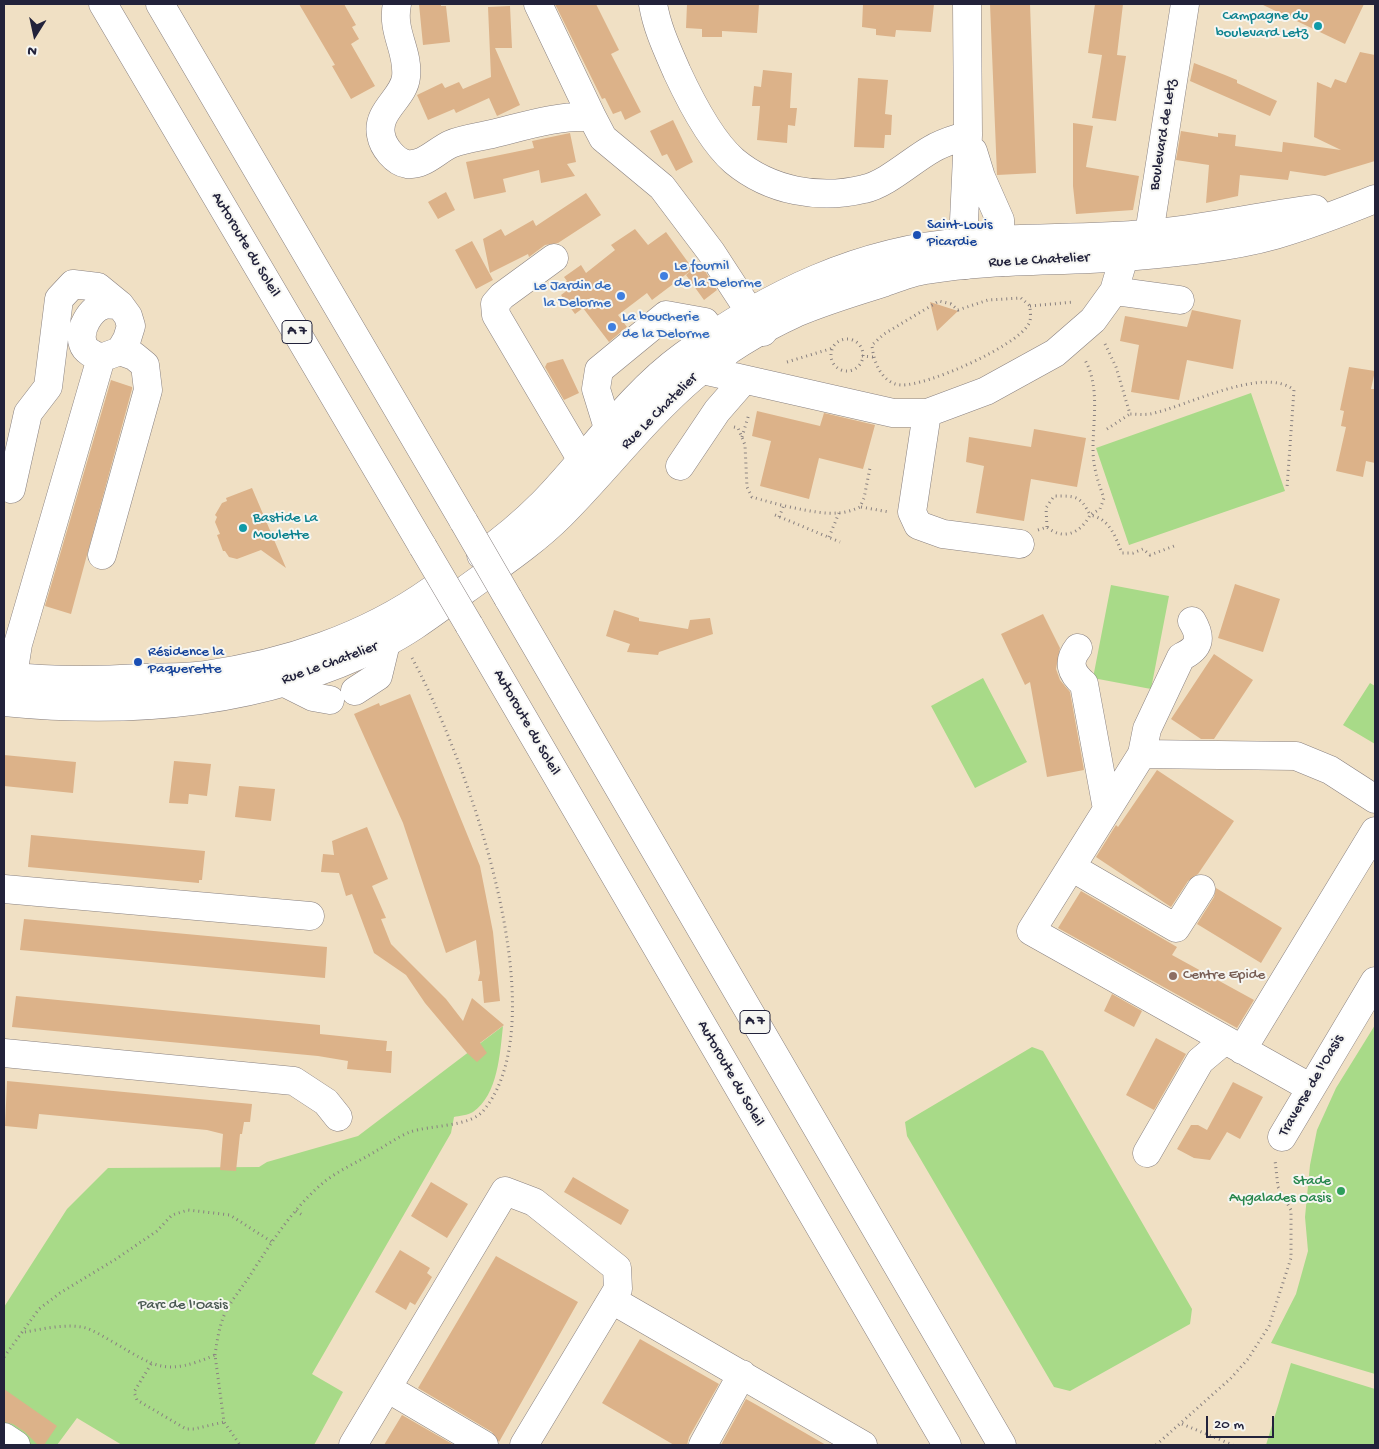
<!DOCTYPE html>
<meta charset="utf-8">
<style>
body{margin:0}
#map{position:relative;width:1379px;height:1449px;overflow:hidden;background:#f0e0c4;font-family:"Gochi Hand",sans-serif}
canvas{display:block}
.frame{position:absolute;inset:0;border:5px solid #22223b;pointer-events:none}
.north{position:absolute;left:10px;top:10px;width:50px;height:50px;-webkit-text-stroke:4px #f6f6f2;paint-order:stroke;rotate:190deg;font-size:14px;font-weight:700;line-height:20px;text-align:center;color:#22223b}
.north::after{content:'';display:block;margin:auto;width:18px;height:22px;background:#22223b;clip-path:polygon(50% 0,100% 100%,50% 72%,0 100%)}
.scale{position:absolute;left:1206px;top:1416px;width:68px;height:22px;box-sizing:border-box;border:2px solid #22223b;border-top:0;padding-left:6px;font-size:15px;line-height:18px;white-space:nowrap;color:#22223b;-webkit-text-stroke:4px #f6f6f2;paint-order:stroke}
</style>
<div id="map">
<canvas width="1379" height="1449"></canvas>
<div class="frame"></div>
<div class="north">N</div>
<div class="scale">20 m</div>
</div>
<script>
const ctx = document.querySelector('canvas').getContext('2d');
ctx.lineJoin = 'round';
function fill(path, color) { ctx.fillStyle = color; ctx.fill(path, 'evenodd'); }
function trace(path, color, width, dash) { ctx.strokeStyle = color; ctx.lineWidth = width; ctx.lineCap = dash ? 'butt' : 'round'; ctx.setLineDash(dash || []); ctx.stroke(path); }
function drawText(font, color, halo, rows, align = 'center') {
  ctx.font = font + ' "Gochi Hand",sans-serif'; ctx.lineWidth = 4; ctx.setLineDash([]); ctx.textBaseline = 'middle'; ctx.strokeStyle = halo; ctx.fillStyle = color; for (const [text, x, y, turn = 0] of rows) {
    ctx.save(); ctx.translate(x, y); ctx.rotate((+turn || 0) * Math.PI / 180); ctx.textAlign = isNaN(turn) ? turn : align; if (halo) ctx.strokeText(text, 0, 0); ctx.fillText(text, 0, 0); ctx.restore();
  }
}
const green = new Path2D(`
 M1251 393 1285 491 1129 545 1096 448Z
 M1111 585 1169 596 1151 689 1093 678Z
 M983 678 1027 762 975 788 931 706Z
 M1370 683 1375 686V744L1343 725Z
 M1375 1025V1374L1271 1343 1296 1294 1308 1251 1305 1217 1310 1165 1317 1130 1336 1088Z
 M503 1026C500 1053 498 1095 473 1112 468 1115 459 1116 454 1117L451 1133 312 1374 343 1392 314 1445H122L77 1418 57 1445H4V1307L67 1209 108 1168 259 1167 267 1162 358 1136Z
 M1032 1047 1043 1051 1192 1309 1190 1324 1070 1391 1054 1387 907 1136 905 1122Z
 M1291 1363 1375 1389V1445H1266Z`);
const building = new Path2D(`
 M299 4H344L356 25 352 27 359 39 351 44 375 86 351 99 332 66 335 65Z
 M419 4H441V6H446L450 42 423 45Z
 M555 4H596L619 50 611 54 641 112 625 120 621 111 613 114 605 98 602 99Z
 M687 4H759L757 33 722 31V37H702V29L686 28Z
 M863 4H934L931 32 896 30 895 37 876 35V29L862 27Z
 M990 4H1030L1036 173 997 175Z
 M1095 4H1123L1117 55 1126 56 1116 121 1092 118 1102 55 1088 53Z
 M1261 4H1364L1345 44Z
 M510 6 512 48H495L520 105 497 116 489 98 456 113 454 109 428 120 417 95 442 83 445 88 459 82 463 89 491 77 488 7Z
 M1360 52 1375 55V161L1325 176 1290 171 1288 180 1240 175 1238 196 1206 203 1209 165 1176 160 1181 131 1218 137V133L1236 135 1235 146 1282 152 1283 142 1341 150 1314 137 1317 82 1331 88 1335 79 1346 83Z
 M1194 63 1225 75 1237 80V83L1277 101 1270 116 1190 81Z
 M763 70 792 73 790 108H797L795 126 788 125 787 143 757 140 760 106H752L754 86 761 87Z
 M858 78 888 80 885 114 892 115 891 135H885L884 148 854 147Z
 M673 120 693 162 676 171 667 154 662 156 650 131Z
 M1073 123 1093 126 1086 167 1139 176 1133 210 1076 214 1073 186Z
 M570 133 576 162 567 164 575 176 541 183 539 170 503 179 506 192 474 199 466 162 534 148 532 141Z
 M446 192 455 210 438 219 428 202Z
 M586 193 601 215 558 243 545 245 529 257 528 254 490 273 483 239 501 229 505 236 533 220 536 226Z
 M635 229 648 245 666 232 693 269 652 300 647 293 618 315 627 327 609 342 583 308 575 314 561 295 569 289 564 283 567 281 564 277 581 265 586 273 615 250 611 245Z
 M472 241 493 280 476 289 455 250Z
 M700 263 717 290 704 300 686 275Z
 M930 302 958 311 937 331Z
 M1192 310 1241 320 1233 369 1187 360 1179 400 1131 392 1139 345 1120 341 1125 316 1187 327Z
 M563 359 579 393 564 400 545 367 547 363Z
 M1349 367 1375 371 1371 389H1375V463L1366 461 1363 477 1336 471 1346 427 1341 426 1344 411 1340 410Z
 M111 380 132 387V389L71 614 45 606Z
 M757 411 820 426 824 413 875 425 863 469 819 458 809 499 760 486 771 441 752 436Z
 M1034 429 1086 438 1077 487 1031 479 1024 521 976 513 984 466 966 462 969 437 1031 447Z
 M252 488 286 568 261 550 237 559 229 557 225 551H223L217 535 220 534 215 522 217 517 215 515 222 503 227 501 226 498Z
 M1235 584 1280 599 1263 652 1218 638Z
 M614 610 639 618V621L688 629 690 620 710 618 713 634 659 652 658 655 627 652 630 644 606 636Z
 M1043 614 1060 648 1056 669 1060 680 1070 692 1084 770 1047 777 1030 682 1025 685 1001 634Z
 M1214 654 1253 680 1214 739H1201L1171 719Z
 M410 694 480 866 493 932 500 1001 484 1003 482 981H478L480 973 476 940 446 953 403 823 354 714 379 703 380 706Z
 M4 755 76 762 73 793 4 786Z
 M174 761 211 764 207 796 189 794 188 804 169 803Z
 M1157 770 1234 821 1198 874 1188 881 1171 907 1096 857 1116 825 1118 827Z
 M239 786 275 789 271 821 235 817Z
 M367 827 388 879 372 886 386 918 381 919 391 944 446 999 463 1021 472 998 504 1025 480 1043 487 1053 477 1062 467 1053 425 1003 406 975 374 953 352 894 346 896 339 873 321 872 323 854 334 855 332 841Z
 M31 835 205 851 202 880H199V883L28 867Z
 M1216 888 1282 928 1261 963 1197 924 1214 897Z
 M1081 891 1177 947 1172 955 1254 1000 1237 1028 1058 928Z
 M24 919 327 947 325 978 20 950Z
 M1112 994 1142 1011 1134 1027 1104 1011Z
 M16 996 320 1025V1034L387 1041 386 1051H392L391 1073 347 1069 348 1061 318 1056 12 1027Z
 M1156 1038 1186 1054 1154 1110 1126 1095Z
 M7 1081 252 1104 250 1122H244L242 1134H240L236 1171 220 1170 223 1134 207 1130 39 1114 37 1129 5 1126Z
 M1233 1082 1263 1097 1240 1139 1227 1132 1210 1160 1194 1158 1177 1149 1191 1125H1198L1207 1130Z
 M573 1177 629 1210 621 1225 564 1192Z
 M431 1182 468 1204 447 1238 411 1216Z
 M400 1250 430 1268 427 1273 432 1277 415 1305 410 1302 406 1310 375 1292Z
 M496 1256 578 1302 499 1442 492 1432 418 1388Z
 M640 1339 719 1384 689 1437 687 1445H674L602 1403Z
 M4 1389 57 1426 44 1445H38L25 1432 13 1424 4 1422Z
 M746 1399 755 1404 826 1445H721Z
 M402 1415 454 1445H384Z`);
const path = new Path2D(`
 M1021 298 1030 306C1030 312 1032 320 1028 325 1015 347 927 386 901 385 882 384 873 361 872 345L884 334 939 301 951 304 958 310 988 300Z
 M1030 306 1074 302
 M831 355a16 16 0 1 1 32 0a16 16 0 1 1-32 0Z
 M1105 344 1116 367 1130 414C1136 414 1143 415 1150 414 1186 407 1263 365 1294 390L1287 488
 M862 356 873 357
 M787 362 833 348
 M734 427 738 428 745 445 747 487 752 497C772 503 817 515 837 513 845 513 853 510 860 507L864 498 870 468
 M1107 429 1130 414
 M742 437 749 414
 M861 507 889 512
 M775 515 840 542
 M779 517 784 505
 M1047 527 1046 508 1054 496C1075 496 1080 495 1090 515L1100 509 1104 498C1098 482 1093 467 1093 449 1093 419 1100 387 1085 360
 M1038 530 1047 527C1063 541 1081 533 1090 515 1110 519 1115 536 1122 553H1133L1143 549 1150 555 1174 546
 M829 537 839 513
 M296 1211 304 1216
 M25 1332C43 1329 67 1323 86 1328 95 1331 104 1337 113 1342 157 1368 166 1376 215 1355L224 1422 240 1445
 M215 1355C217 1341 219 1327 225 1313 231 1301 241 1289 249 1277 271 1243 293 1208 324 1182 339 1170 360 1161 376 1151 387 1145 399 1136 410 1132 430 1125 471 1127 484 1110 561 1015 463 751 411 656
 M4 1357 39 1309 60 1293 116 1259 157 1231 172 1215 188 1210 230 1215 272 1242
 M151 1364 134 1392 137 1400 186 1429H194L224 1422
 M1182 1424 1233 1445
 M1156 1445 1230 1379 1248 1359 1269 1326 1291 1258V1210L1278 1187 1275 1160`);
const minor = new Path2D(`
 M397 4C391 32 409 51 406 77 404 98 376 111 381 135 383 147 395 162 407 164 424 166 437 150 451 144 463 139 479 137 492 134 525 126 558 115 592 117L603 138 662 187 711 252 763 332
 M538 4 592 117
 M653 4C657 28 667 49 677 72 690 100 710 140 734 161 770 191 819 200 864 189 887 184 912 160 932 149 943 142 956 139 968 135
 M973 151 981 177 1000 220 1002 262
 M554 258 502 296 495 304 496 315 581 459
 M965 265 964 221 968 135 967 4
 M1114 291 1180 300
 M101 358C94 355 85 351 83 344 78 330 90 309 104 305 108 304 115 305 120 305
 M703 370 893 413H927L986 391 1055 353 1093 320 1114 291 1124 257 1149 234 1185 4
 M927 413 912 512 918 525 943 534 1020 544
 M608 428 596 389 599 370 666 315 705 322 726 353
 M680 466 717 411 744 380
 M102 555 148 390 145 365 134 356 120 351
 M1192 621C1202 638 1200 648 1181 657L1147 729 1142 754 1031 931 1311 1088
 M1078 648C1067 662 1071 673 1084 684L1107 809
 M276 668 283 682 313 697 330 700
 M355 691 378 676 386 643
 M9 701 18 644 101 358 120 351 127 339 131 326 128 316 120 305 98 287 73 284 59 299 48 387 28 413 11 489
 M1142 754 1296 756 1330 770 1375 799
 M1071 867 1176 928 1201 889
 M4 889 310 916
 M1242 1050 1375 831
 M4 1053 294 1081 326 1102 338 1117
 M1282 1137 1375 981
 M1147 1153 1200 1061 1225 1040
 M612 1300 863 1445
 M387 1388 484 1445
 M4 1437 16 1445
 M353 1445 505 1191 534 1202 617 1268 618 1289 524 1445
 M703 1445 742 1374`);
const major = new Path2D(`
 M481 555C503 540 524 522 543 503 590 455 628 396 683 356 768 294 860 250 965 242 1025 237 1086 239 1146 234 1200 230 1259 216 1315 209
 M4 676C49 681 95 681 141 678 162 677 184 678 205 675 285 664 366 637 432 590
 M4 702C135 715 263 704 383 644 412 630 439 608 465 590 498 566 533 543 561 515 606 470 645 418 693 377 723 352 761 329 796 313 824 301 854 292 883 283 897 278 912 272 926 270 992 259 1058 262 1124 257 1172 253 1229 248 1275 235 1309 225 1343 212 1375 199`);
const highway = new Path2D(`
 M103 4 423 547
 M160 4 464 522
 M508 598 1002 1445
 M469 625 947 1445`);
const highwayBridge = new Path2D(`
 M464 522 508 598
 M423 547 469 625`);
const markers = [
 [1318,26,5,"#0f9aa8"],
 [917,235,5,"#1a4fb4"],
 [664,276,5,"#3f7fe0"],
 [621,296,5,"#3f7fe0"],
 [612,327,5,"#3f7fe0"],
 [243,528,5,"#0f9aa8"],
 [138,662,5,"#1a4fb4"],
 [1173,976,5,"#8d6e63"],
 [1341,1191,5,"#2e9e5b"]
];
const shields = [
 [297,332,30],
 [755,1022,30]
];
const shieldNames = [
 ["A 7",297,332],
 ["A 7",755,1022]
];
const cultureNames = [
 ["Campagne du",1308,17],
 ["boulevard Letz",1308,34],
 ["Bastide La",253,519,"left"],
 ["Moulette",253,536,"left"]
];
const streetNames = [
 ["Boulevard de Letz",1164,135,-81],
 ["Autoroute du Soleil",245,245,59],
 ["Rue Le Chatelier",1039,261,-3],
 ["Rue Le Chatelier",660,412,-45],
 ["Rue Le Chatelier",330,664,-20],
 ["Autoroute du Soleil",526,723,60],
 ["Autoroute du Soleil",730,1074,60],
 ["Traverse de l'Oasis",1312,1086,-60]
];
const transitNames = [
 ["Saint-Louis",927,226],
 ["Picardie",927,243],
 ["Résidence la",148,653],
 ["Paquerette",148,670]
];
const shopNames = [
 ["Le fournil",674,267],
 ["de la Delorme",674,284],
 ["Le Jardin de",611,287,"right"],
 ["la Delorme",611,304,"right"],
 ["La boucherie",622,318],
 ["de la Delorme",622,335]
];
const educationNames = [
 ["Centre Epide",1183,976]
];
const leisureNames = [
 ["Stade",1331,1182],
 ["Aygalades Oasis",1331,1199]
];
const parkNames = [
 ["Parc de l'Oasis",183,1306]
];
fill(green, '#a8da88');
fill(building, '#dcb289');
trace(minor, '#898180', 29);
trace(major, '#898180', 29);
trace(highway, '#898180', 29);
trace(path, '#898180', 3, [1, 4]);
trace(minor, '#fff', 28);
trace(major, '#fff', 28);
trace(highway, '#fff', 28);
trace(highwayBridge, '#898180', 29, []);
trace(highwayBridge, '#fff', 28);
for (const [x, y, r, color] of markers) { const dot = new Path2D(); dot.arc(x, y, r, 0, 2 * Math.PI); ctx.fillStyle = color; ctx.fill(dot); trace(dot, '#f6f6f2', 2); }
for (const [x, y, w] of shields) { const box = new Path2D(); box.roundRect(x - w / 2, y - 11.5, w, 23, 4); ctx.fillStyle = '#f6f6f2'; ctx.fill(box); trace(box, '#22223b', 1); }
drawText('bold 14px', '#22223b', null, shieldNames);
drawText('15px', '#0d838f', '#f6f6f2', cultureNames, 'right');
drawText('15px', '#22223b', '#f6f6f2', streetNames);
drawText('15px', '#164399', '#f6f6f2', transitNames, 'left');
drawText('15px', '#366cbe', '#f6f6f2', shopNames, 'left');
drawText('15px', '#785e54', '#f6f6f2', educationNames, 'left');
drawText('15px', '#27864d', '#f6f6f2', leisureNames, 'right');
drawText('15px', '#4a5952', '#f6f6f2', parkNames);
</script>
